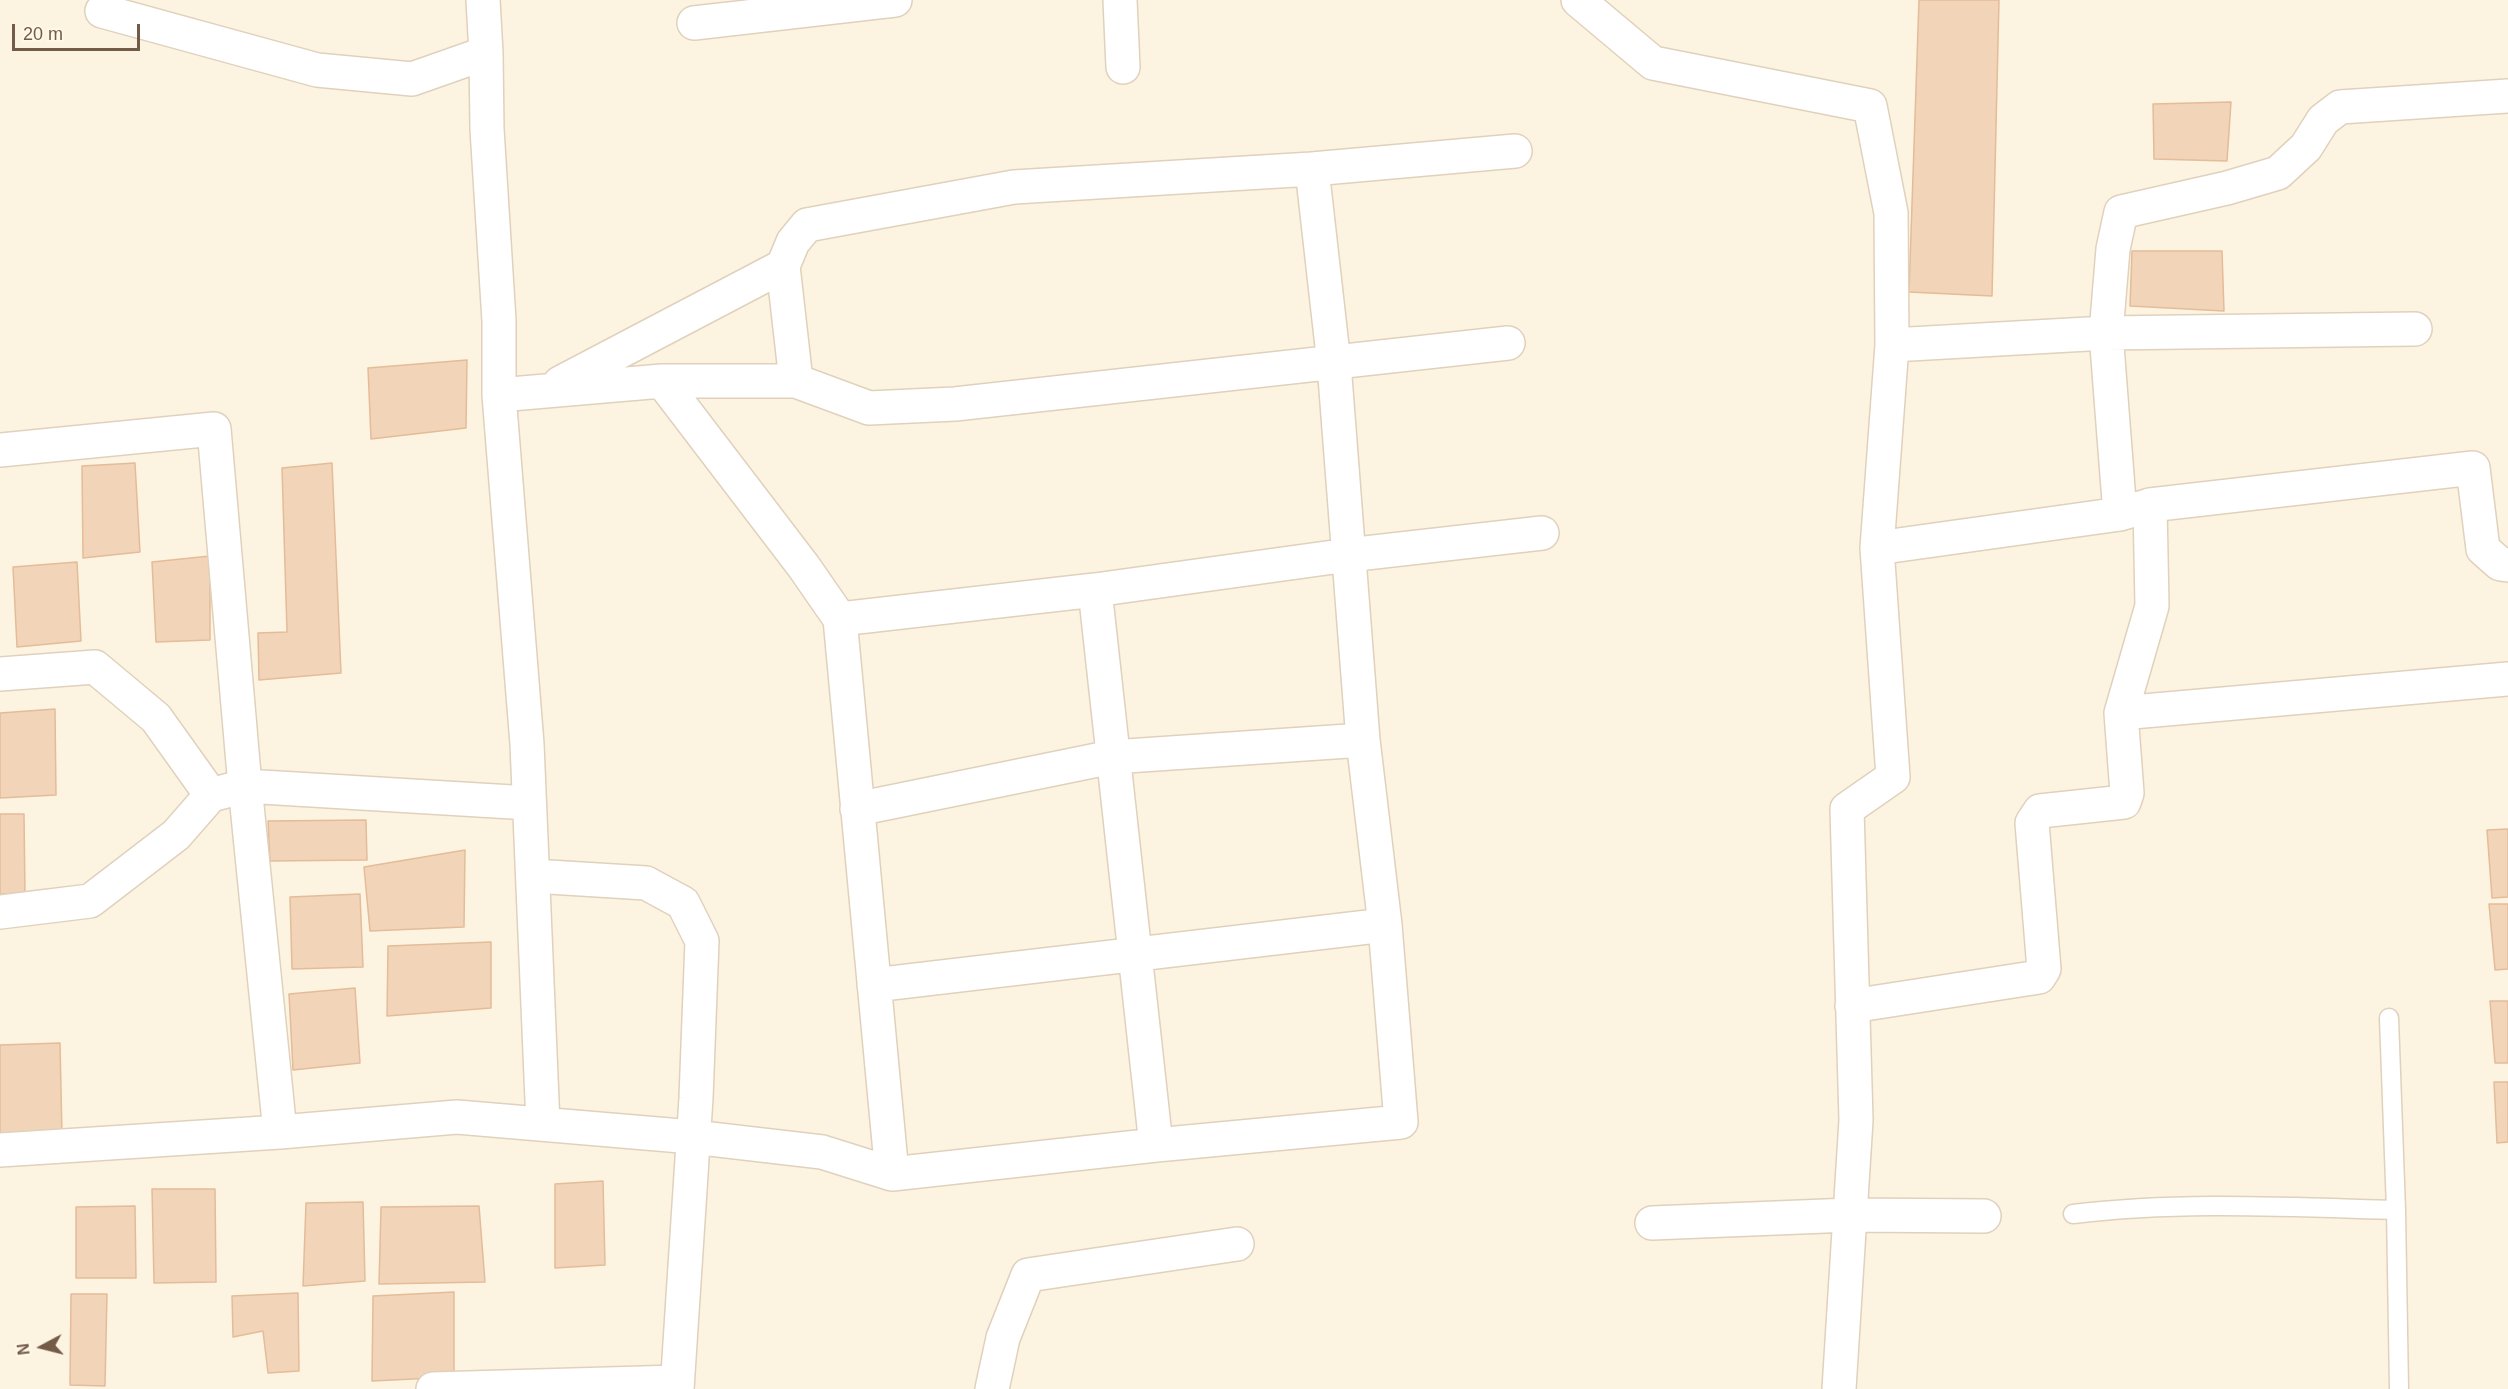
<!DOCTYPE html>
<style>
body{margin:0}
#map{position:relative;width:2508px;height:1389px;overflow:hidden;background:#fcf4e1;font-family:Arial,sans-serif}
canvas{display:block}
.north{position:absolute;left:12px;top:1317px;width:60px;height:60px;-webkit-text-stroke:4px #fff8e7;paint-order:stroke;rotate:263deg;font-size:16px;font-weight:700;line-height:24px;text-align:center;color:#735b48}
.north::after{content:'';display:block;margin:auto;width:21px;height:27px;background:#735b48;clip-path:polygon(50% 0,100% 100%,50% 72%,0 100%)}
.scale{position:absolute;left:12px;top:24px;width:128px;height:27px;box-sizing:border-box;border:3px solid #735b48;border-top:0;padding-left:8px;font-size:18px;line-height:21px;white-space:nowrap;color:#735b48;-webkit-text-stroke:4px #fff8e7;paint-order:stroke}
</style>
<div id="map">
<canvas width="2508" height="1389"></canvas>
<div class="north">N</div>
<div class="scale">20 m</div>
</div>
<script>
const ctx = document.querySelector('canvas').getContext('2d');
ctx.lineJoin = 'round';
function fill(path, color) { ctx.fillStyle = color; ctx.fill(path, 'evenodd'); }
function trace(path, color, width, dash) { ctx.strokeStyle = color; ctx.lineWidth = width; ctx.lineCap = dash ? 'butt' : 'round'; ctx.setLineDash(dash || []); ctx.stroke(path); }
const building = new Path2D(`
 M1919 0H1999L1992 296 1909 292Z
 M2231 102 2227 161 2154 159 2153 104Z
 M2132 251H2222L2224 311 2130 306Z
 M467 360 466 428 371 439 368 368Z
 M135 463 140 552 83 558 82 466Z
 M332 463 341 673 259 680 258 633 287 632 282 468Z
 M210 556V640L156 642 152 562Z
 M77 562 81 641 17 647 13 567Z
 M55 709 56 795 0 798V713Z
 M0 814H24L25 894H0Z
 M366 820 367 860 270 861 268 821Z
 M2508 829V897L2492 898 2487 830Z
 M465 850 464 927 370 931 364 867Z
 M360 894 363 967 292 969 290 897Z
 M2489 904H2508V969L2495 970Z
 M491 942V1008L387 1016 388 946Z
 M355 988 360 1063 293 1070 289 994Z
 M2490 1001H2508V1063H2495Z
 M60 1043 62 1135 0 1139V1045Z
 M2494 1082H2508V1142L2497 1143Z
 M603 1181 605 1265 555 1268V1184Z
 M152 1189H215L216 1282 154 1283Z
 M363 1202 365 1281 303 1286 306 1203Z
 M135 1206 136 1278H76V1207Z
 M479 1206 485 1282 379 1284 381 1207Z
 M454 1292V1377L372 1381 373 1296Z
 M298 1293 299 1371 268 1373 263 1331 233 1337 232 1296Z
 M71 1294H107L105 1386 70 1385Z`);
const service = new Path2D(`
 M2389 1018 2396 1210 2399 1389
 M2073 1214C2180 1201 2289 1207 2396 1210`);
const minor = new Path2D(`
 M483 0 486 53
 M1120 0 1123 67
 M1578 0 1653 63 1870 106 1891 213 1892 345
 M102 11 317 70 412 79 486 53 487 129 499 321V395L527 744 543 1124
 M694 23 895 0
 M1312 169 1515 151
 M2415 329 2106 333 2113 249 2121 212 2227 188 2278 173 2306 147 2323 120 2340 107 2508 96
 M662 381 804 567 840 619 892 1174
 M560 383 783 266
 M499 395 662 381H796
 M0 450 214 429 245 786 280 1132
 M1877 548 2120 514
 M1095 590 1156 1145
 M840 619 1095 590 1348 555 1542 533
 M0 674 95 667 156 718 211 795
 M2121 713 2508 679
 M857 809 1112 757 1363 740 1334 364 1312 169 1014 187 807 225 793 242 783 266 796 381 869 408 955 404 1508 343
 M533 876 646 883 683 903 702 941 696 1098 677 1389
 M0 912 90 901 176 835 211 795 245 786 529 803
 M874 985 1385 925
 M1852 1006 2039 977 2044 969 2032 823 2040 811 2124 802 2127 793 2121 713 2152 606 2150 505 2473 468 2483 549 2500 564 2508 565
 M0 1150 280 1132 457 1117 693 1137 822 1152 892 1174 1156 1145 1401 1122 1385 925 1363 740
 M1652 1223 1850 1215 1984 1216
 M433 1389 677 1382
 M992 1389 1003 1338 1028 1275 1237 1244
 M1839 1389 1856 1120 1847 809 1893 777 1877 548 1892 345 2106 333 2120 514 2150 505`);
fill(building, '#f2d4b8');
trace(building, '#e4bc99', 1.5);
trace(service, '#e0d1bd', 21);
trace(minor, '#e0d1bd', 36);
trace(service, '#fff', 18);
trace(minor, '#fff', 33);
</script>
